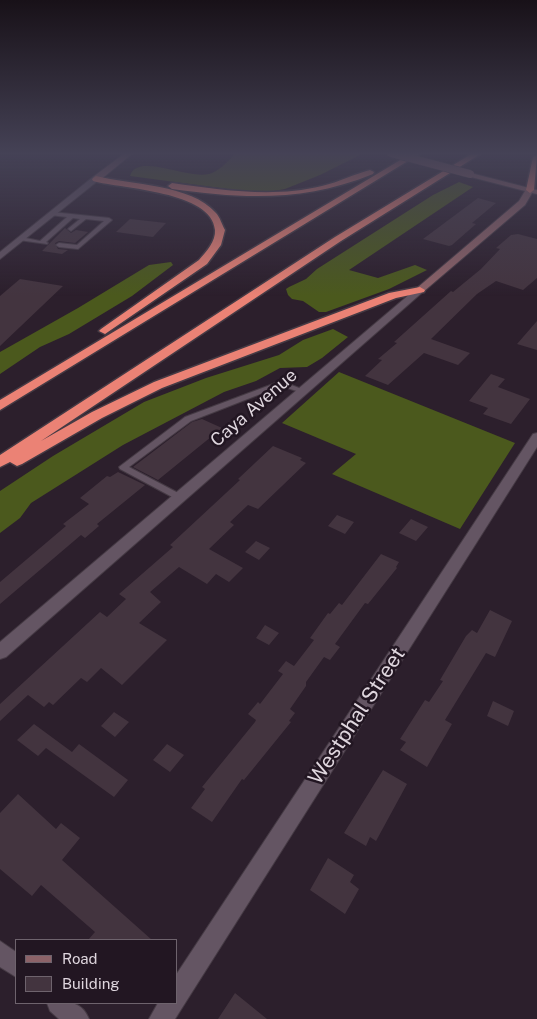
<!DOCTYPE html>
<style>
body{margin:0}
#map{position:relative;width:537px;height:1019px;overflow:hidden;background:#2c1f2c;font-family:"Public Sans",sans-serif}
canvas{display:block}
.legend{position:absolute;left:15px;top:939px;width:162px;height:65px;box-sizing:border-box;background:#221622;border:1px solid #6e636d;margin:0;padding:6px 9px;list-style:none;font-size:15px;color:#dfd6de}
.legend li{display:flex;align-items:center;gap:10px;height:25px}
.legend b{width:25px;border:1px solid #6e636d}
</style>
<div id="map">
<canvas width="537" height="1019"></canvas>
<ul class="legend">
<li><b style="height:6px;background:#8c6268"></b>Road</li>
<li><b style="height:14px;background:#43343f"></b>Building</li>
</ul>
</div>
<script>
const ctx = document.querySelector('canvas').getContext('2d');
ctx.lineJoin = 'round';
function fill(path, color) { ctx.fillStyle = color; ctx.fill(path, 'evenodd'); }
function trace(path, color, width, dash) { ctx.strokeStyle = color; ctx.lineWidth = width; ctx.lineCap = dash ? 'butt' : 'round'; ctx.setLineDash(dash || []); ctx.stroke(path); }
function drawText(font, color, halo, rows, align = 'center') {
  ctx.font = font + ' "Public Sans",sans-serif'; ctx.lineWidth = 5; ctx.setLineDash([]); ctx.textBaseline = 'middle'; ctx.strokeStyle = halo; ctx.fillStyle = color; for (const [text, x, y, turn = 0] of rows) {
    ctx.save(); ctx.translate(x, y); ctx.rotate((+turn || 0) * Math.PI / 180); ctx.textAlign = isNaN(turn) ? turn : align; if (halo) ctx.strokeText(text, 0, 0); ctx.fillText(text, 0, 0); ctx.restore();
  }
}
const forest = new Path2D(`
 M235 153H356L360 155 320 175 285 189 274 191H242L130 176C137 151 191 182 212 173 221 169 229 161 235 153Z
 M459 182 473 187 349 270 378 278 415 265 427 270 389 289 326 312H319L303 301 292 299 288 295 286 289 289 287 306 279 317 269 433 195Z
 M171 262 173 265 132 296 69 334 40 347 0 374V352L78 308 149 265Z
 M333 329 348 337 322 358 307 367 280 368 256 381 224 392 123 445 31 503 20 518 0 533V491L53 456 144 402 206 378 279 355 303 340Z
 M339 372 515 443 460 529 332 474 356 454 282 423Z`);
const building = new Path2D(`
 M478 198 496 203 472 223 476 224 452 245 449 246 423 239Z
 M130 219 166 223 153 237 116 232Z
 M65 228 71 233 76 230 88 232 75 243 59 241 55 243 58 249 68 250 62 254 42 251Z
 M518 234 537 239V278L523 290 496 281 477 294 431 339 470 353 458 365 424 353 388 385 365 376 382 360 378 359 397 343 394 342 451 291 453 292 481 269 500 249 496 248 511 235Z
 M20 279 63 286 0 346V296Z
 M537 321V350L517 344Z
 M491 374 505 379 498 387 530 399 511 424 483 414 488 408 469 401Z
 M202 419 222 428 158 480 133 467 192 422Z
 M273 446 302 458 300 460 306 463 258 509 248 505 230 522 234 525 209 549 243 568 229 582 216 574 207 584 179 567 150 592 161 602 139 623 167 640 122 685 101 668 87 682 81 678 53 705 49 702 44 707 28 695 0 721V704L100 612 107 617 126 599 119 594 173 547 170 545 240 480 238 479Z
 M118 472 145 485 97 524 99 526 85 538 81 535 0 604V582L66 526 63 524 89 504 80 498 107 476 110 477Z
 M337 515 354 522 345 534 328 526Z
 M411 519 428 527 416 541 399 533Z
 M256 541 270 548 259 560 245 552Z
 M381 554 399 562 396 567 397 568 368 604 365 603 335 644 340 647 330 660 324 657 306 682V686L290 709 295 713 289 721 291 722 244 780 242 779 212 822 191 808 205 789 202 787 255 722 256 720 248 714 258 702 260 704 283 674 278 671 286 661 294 666 314 640 310 638 328 613 330 614 339 603 342 605Z
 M490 610 512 621 495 657 486 653 445 720 452 724 427 767 400 750 406 742 400 739 425 700 429 702 443 681 440 680 466 636 472 630 477 633Z
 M265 625 279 633 269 645 256 638Z
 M493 701 514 711 508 726 487 716Z
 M114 712 129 722 115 737 101 726Z
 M34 724 72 752 79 744 128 780 114 797 46 748 38 756 17 740Z
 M167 744 184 755 170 772 153 760Z
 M383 770 407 784 376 841 370 837 366 846 344 833Z
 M18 794 56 829 61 823 80 838 62 860 152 940H88L95 932 41 885 32 896 0 869V813Z
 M328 858 354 875 350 882 359 889 345 914 310 890Z
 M235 993 267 1019H218Z`);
const service = new Path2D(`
 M52 212 109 218 112 220 78 249 59 247 56 245 59 243 77 245 104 221 86 219 71 231 68 229 69 228 80 219 73 218 46 242 48 243 47 244 19 240 18 239 21 237 40 241 67 217 50 215V213Z
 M281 381 307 391 303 393 281 386 191 421 129 467 182 495 183 497 182 499H176L120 469 119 467 185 417Z`);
const minor = new Path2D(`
 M417 288 425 290 6 657 0 659V642Z
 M537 433V447L180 1011 175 1019H149L158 1003H176V975L533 434Z`);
const tertiary = new Path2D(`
 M93 177 100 179 0 259V252Z
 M0 941 16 952V977L0 967Z
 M47 1003C66 1003 80 998 89 1019H59L50 1011Z`);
const secondary = new Path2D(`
 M125 153H133L99 181H93V177Z
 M467 172 537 190V194L532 193 525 205 423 292H417V288L519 201 525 191 467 176Z`);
const motorway = new Path2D(`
 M412 153H421L0 410V400Z
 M473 153H482L341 241 41 441 92 412 154 382 389 293 420 287 425 290 424 292 396 298 162 388 102 418 22 464 17 466 10 462 0 467V455L335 237Z
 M537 155 534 190 530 193 526 190 533 157Z
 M370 170 374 172 373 174C304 202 244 199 172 189L168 186 172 183C221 190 273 198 322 186 339 182 354 174 370 170Z
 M96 176C131 185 191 184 216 213 220 217 222 225 225 230L221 245 207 264 105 334 99 331 101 329 199 260C206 252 216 241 215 230 212 191 122 189 93 181L92 179Z`);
const secondaryBridge = new Path2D(`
 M391 153 470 174`);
const streetNames = [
 ["Caya Avenue",254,408,-41]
];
const nearStreetnames = [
 ["Westphal Street",357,716,-57]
];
fill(forest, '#4b591d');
fill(building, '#43343f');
trace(service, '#453a44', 2);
trace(minor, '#453a44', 2);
trace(tertiary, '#453a44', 2);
trace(secondary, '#453a44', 2);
trace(motorway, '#453a44', 3);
fill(service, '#645563');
fill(minor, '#645563');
fill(tertiary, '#645563');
fill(secondary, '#8c6268');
fill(motorway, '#eb8275');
trace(secondaryBridge, '#453a44', 9, []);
trace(secondaryBridge, '#8c6268', 8);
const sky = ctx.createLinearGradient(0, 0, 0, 296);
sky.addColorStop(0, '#181118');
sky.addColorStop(0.52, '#454256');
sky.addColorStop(1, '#45425600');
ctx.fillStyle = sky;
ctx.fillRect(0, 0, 537, 296);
drawText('18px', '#dfd6de', '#221622', streetNames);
drawText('21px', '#dfd6de', '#221622', nearStreetnames);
</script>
